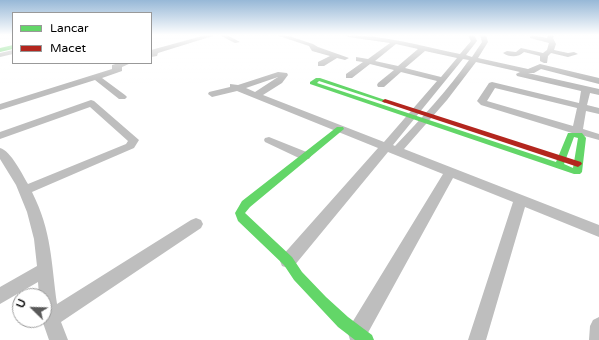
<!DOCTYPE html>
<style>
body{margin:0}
#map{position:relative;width:599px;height:340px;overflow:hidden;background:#fff;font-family:"Varela Round",sans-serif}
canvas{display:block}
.legend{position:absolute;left:12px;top:12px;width:140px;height:52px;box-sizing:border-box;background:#fff;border:1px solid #999;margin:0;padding:5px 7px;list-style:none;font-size:12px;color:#000}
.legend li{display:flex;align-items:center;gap:8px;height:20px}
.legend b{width:20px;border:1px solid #999}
.north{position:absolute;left:12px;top:288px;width:40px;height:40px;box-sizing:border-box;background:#fff;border:1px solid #999;border-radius:50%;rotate:293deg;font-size:11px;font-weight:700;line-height:16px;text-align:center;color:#000}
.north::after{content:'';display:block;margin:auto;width:14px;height:18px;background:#595959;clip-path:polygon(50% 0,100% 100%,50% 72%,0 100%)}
</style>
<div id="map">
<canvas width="599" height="340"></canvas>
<ul class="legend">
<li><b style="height:5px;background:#63d668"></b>Lancar</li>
<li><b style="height:5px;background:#b3261e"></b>Macet</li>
</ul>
<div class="north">U</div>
</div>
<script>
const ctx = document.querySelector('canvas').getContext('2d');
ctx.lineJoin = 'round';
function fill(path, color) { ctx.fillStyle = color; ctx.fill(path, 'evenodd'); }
const street = new Path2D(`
 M206 35H216L158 53 157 56 151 57V50Z
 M219 35H227L240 42 235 43Z
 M276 35H286L313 44 318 47 349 58 345 60 337 58 324 66H318V62L330 56 312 51 309 46Z
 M345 35C384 35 422 46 460 54L471 41 468 35H474L477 41 466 55 472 57 482 42 480 35H486L488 42 478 58 528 69 540 64 599 78V84L541 69 534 73H528L599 89V95L590 93 587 105 599 108V114L586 111 583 129 599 134V140L581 135 577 137 573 136 572 133 481 105 477 101 489 83 492 82 579 103 581 91 517 76 516 74 520 72 476 62 447 100 404 149 599 225V237L525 207 486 340H468L513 202 453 178 364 340H350L348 333 350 326 443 174 388 152 294 266 288 268 282 266 280 261 282 256 378 148 237 91 212 97 208 94 209 92 230 87V84L238 85 278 72 287 73 288 75 282 83 263 95 384 142 437 81 401 72 384 87H378L377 85 378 83 394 70 370 64 352 78H346V74L363 62 356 61V57L368 59 390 43 348 37ZM396 44 418 49 398 66 375 61ZM425 51 457 58 441 77 405 68ZM463 59 469 60C447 91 421 119 395 146L393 145ZM278 77 255 92 246 88ZM495 88 577 108 573 126 487 101Z
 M532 35 547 38 548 35H554L553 38 556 44 554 50 568 53 574 52 578 54 568 57 551 53 548 56 547 63H544L540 61V56L524 52C519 57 510 58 503 53L507 51 516 52 521 48 543 53 547 50 549 43 530 38V36Z
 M13 50V54L0 57V53Z
 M119 63H131L122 67V71L102 78 125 95 127 97 125 99H119L95 80 0 110V104L112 69V65Z
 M91 100 94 101 139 140 134 148 32 192C52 232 51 261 57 304L191 220 196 218 201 220 203 224 201 228 61 322 68 340H49L42 320H44V296H39L38 282 0 304V287L37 266 34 239 27 212 16 185 0 159V148C11 151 22 174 28 184L126 144 128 141 90 107 0 139V132Z
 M269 137 309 153 311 156 309 159H301L265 142 264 140 265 138Z
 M599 317V340H589L590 326 593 320Z`);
const fast = new Path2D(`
 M13 45V49L0 52V48Z
 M316 78H320L388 101 385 103 383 102 319 81 317 83 556 162 568 133H582L586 138 582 172 580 174H574L310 84V82ZM574 137 578 138 573 168 564 164Z
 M337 127H343L344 129 250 207 245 213 292 257 302 272 326 297 348 317 372 335 374 340H355L338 327 294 280 284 265 238 221 235 213 242 201Z`);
const jam = new Path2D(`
 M385 99 581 162 582 164 578 167 383 102 382 101Z`);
fill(street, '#bebebe');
fill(fast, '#63d668');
fill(jam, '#b3261e');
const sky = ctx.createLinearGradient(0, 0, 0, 83);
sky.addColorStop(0, '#97b8d7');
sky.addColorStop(0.42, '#fff');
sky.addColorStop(1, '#ffffff00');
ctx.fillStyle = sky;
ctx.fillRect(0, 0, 599, 83);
</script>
